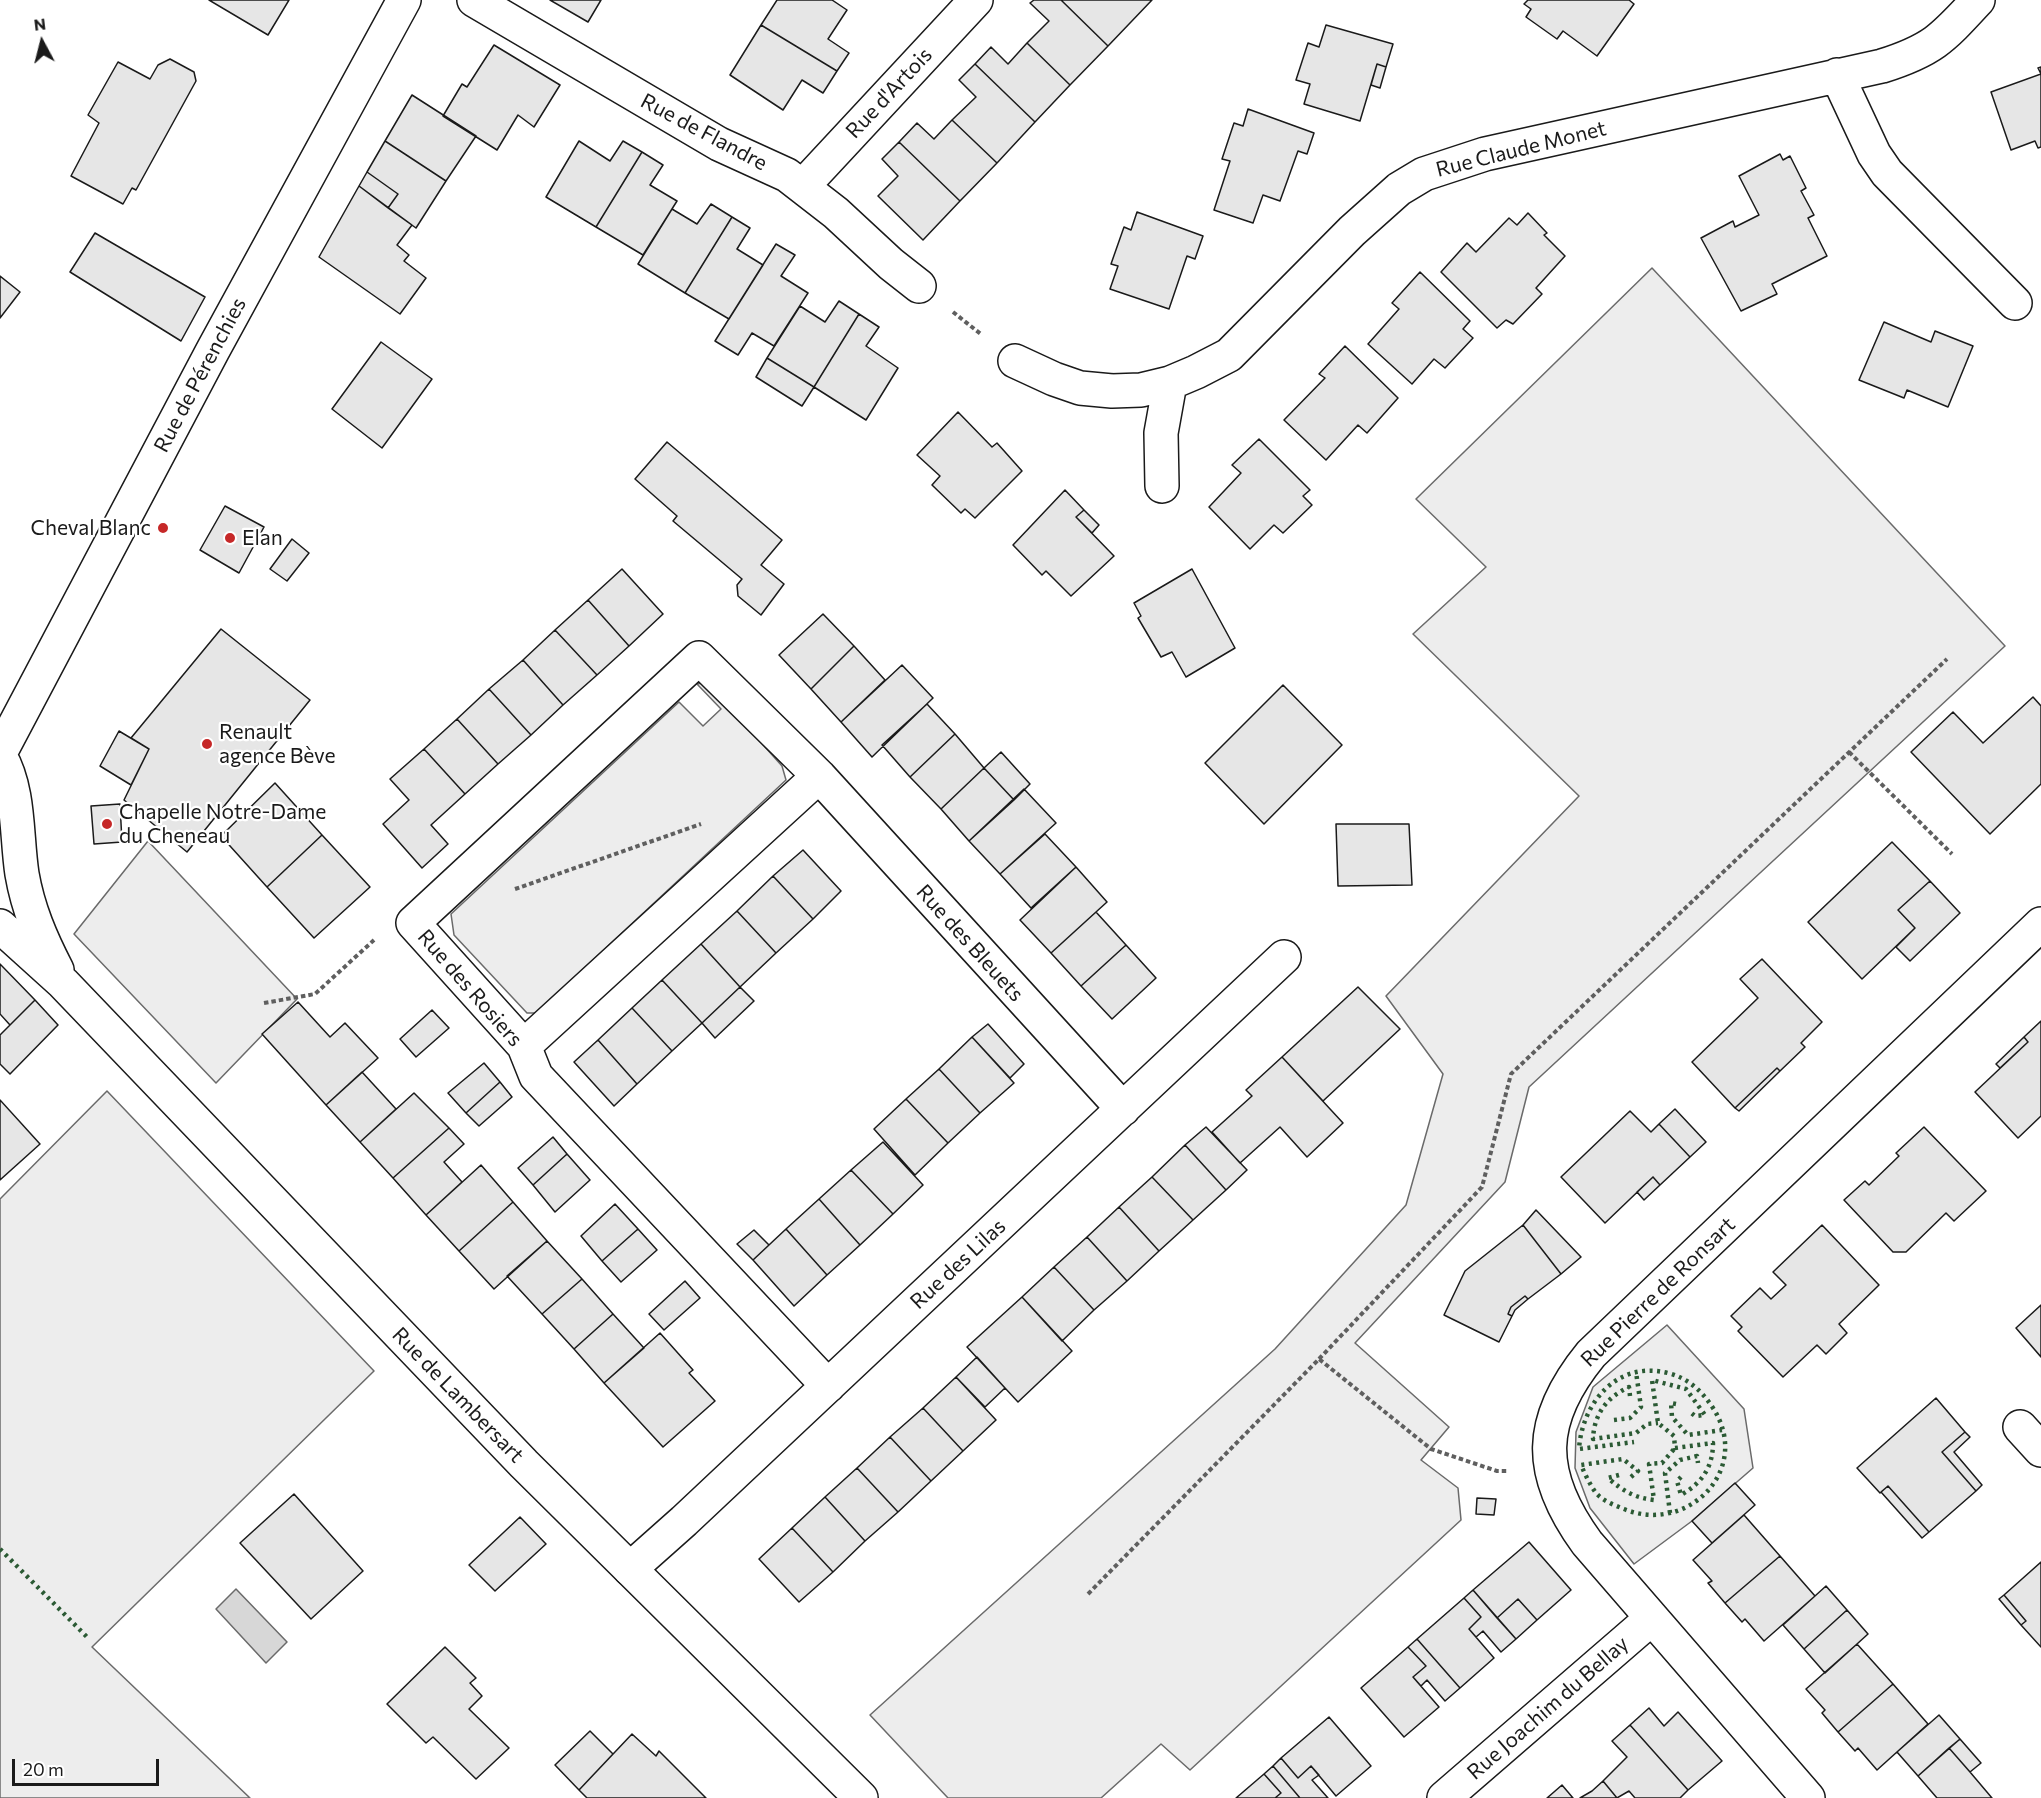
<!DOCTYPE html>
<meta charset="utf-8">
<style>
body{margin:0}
#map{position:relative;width:2041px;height:1798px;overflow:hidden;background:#fff;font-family:Commissioner,sans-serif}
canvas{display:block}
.north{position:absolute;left:12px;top:12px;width:60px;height:60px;-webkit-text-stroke:4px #fff;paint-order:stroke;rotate:353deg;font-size:16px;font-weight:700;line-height:24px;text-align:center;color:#1a1a1a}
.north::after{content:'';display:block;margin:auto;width:21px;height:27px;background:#1a1a1a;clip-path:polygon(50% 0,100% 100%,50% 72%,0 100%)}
.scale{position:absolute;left:12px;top:1759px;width:147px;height:27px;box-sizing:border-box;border:3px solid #1a1a1a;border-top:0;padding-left:8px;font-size:18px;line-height:21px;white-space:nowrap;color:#1a1a1a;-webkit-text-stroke:4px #fff;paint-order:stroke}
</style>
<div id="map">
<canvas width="2041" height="1798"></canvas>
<div class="north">N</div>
<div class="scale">20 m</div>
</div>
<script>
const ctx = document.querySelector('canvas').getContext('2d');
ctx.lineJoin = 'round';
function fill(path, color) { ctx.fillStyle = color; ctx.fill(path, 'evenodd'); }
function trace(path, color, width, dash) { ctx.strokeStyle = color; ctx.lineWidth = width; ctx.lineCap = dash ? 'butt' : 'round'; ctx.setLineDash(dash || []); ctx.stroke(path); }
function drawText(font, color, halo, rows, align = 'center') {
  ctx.font = font + ' Commissioner,sans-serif'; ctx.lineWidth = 4.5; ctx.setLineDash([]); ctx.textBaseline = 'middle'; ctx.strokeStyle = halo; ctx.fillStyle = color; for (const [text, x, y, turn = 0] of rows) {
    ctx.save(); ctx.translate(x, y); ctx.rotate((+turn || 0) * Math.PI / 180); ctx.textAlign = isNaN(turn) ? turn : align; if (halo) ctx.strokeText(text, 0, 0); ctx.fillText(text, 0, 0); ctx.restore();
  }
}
const built = new Path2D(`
 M1652 268 2005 646 1529 1087 1505 1182 1355 1343 1449 1427 1421 1460 1458 1488 1461 1520 1190 1770 1161 1744 1101 1798H948L870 1715 1275 1349 1406 1205 1443 1074 1386 996 1579 796 1413 634 1486 567 1416 499Z
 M707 682 782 766 786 780 536 1013H527L454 935 451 914 679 702 703 726 721 709 697 684Z
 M148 841 297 999 216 1083 74 934Z
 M107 1091 374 1371 92 1647 250 1798H0V1199Z
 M1667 1325 1744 1409 1753 1468 1692 1521 1634 1564 1590 1508 1575 1468 1576 1432 1593 1387Z`);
const water = new Path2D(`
 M236 1589 287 1642 266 1663 216 1609Z`);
const building = new Path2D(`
 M209 0H289L268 35Z
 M550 0H601L588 22Z
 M777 0H832L847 10 828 39 849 53 837 71 761 25Z
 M1034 0H1061L1108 46 1070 85 1027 43 1049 21 1030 3Z
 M1061 0H1152L1108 46Z
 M1528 0H1629L1634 4 1597 56 1563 31 1557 39 1526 17 1531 9 1524 4Z
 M761 25 837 71 823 93 802 80 783 110 730 75Z
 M1326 25 1393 44 1386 67 1377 64 1360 121 1304 104 1310 84 1296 80 1308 43 1319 47Z
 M1027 43 1070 85 1035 122 975 64 991 47 1008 64Z
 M494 45 560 85 534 127 518 115 497 150 443 116 462 84 467 87Z
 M170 59 194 72 196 81 136 190 132 188 123 204 71 176 99 123 88 115 118 62 150 79 158 65Z
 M975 64 1035 122 997 163 952 120 976 97 959 80Z
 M1377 64 1386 67 1380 88 1371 85Z
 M2041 67V147L2038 148 2035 141 2011 150 1991 92 2041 74 2038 68Z
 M412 95 476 136 446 181 385 141Z
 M1248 109 1314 133 1307 154 1298 151 1280 201 1263 195 1253 223 1214 210 1230 161 1222 159 1234 123 1243 126Z
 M952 120 997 163 960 201 899 142 917 123 934 139Z
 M385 141 446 181 416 228 388 208 398 194 367 172Z
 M579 141 610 161 623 141 642 152 596 227 546 197Z
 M899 142 960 201 923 240 878 196 898 176 882 159Z
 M642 152 663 165 650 185 677 201 643 255 596 227Z
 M1780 154 1783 160 1790 156 1806 188 1801 191 1814 215 1808 218 1827 256 1772 284 1777 294 1741 311 1701 238 1733 221 1735 227 1759 215 1739 176Z
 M367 172 398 194 388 208 359 186Z
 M359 186 412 225 397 245 409 255 404 261 426 278 400 314 319 257Z
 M711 204 732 217 685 293 638 264 672 209 697 224Z
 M1137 212 1203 236 1195 259 1187 256 1169 309 1110 289 1118 266 1111 264 1124 227 1131 230Z
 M1528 213 1547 233 1544 235 1565 256 1536 288 1542 294 1513 324 1506 320 1497 328 1441 272 1467 243 1476 252 1509 218 1517 225Z
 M732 217 750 228 737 249 763 265 729 319 685 293Z
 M95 233 205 297 181 341 70 272Z
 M776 244 795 255 781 276 808 293 774 346 752 333 738 355 715 341Z
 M1420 272 1470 321 1463 329 1473 338 1445 368 1434 359 1412 384 1368 344 1399 309 1392 303Z
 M0 276 20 292 0 318Z
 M839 301 859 314 814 387 767 358 800 306 825 322Z
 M859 314 879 327 866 346 898 368 866 420 814 387Z
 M1884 322 1931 342 1935 331 1973 346 1948 407 1907 390 1904 398 1859 380Z
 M381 342 432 379 382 448 332 409Z
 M1345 346 1398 398 1367 433 1358 425 1326 460 1284 420 1325 378 1319 374Z
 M767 358 814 387 802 406 756 377Z
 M958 412 992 447 997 443 1022 471 975 518 965 509 961 513 932 485 940 476 917 455Z
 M1259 439 1310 490 1303 496 1312 505 1283 533 1274 525 1250 549 1209 507 1241 473 1232 465Z
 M667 442 782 540 761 565 784 584 761 615 738 596 737 585 742 579 673 521 677 516 635 479Z
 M1065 490 1084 510 1076 517 1114 556 1071 596 1046 571 1042 575 1013 545Z
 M225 506 264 527 239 573 200 550Z
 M1084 510 1099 525 1092 533 1076 517Z
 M292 539 309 553 287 581 270 569Z
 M622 569 663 614 629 646 588 600Z
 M1192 569 1235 648 1186 677 1172 652 1161 657 1138 618 1141 616 1134 603Z
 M588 600 629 646 597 675 555 630Z
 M823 614 854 646 811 689 779 655Z
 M221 629 310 700 187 852 124 800 149 749 131 738Z
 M555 630 597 675 563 705 523 660Z
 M854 646 885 680 841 722 811 689Z
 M523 660 563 705 531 735 489 689Z
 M902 665 933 698 872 757 841 722Z
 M1283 685 1342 745 1264 824 1205 763Z
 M489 689 531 735 498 764 457 719Z
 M2033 697 2041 706V784L1990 834 1911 752 1953 712 1983 743Z
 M927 704 955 734 910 777 882 745Z
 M457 719 498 764 465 794 424 749Z
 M119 731 149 749 131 785 100 766Z
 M955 734 984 768 941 809 910 777Z
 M424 749 465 794 431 825 448 844 422 868 383 824 409 800 390 779Z
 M1001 752 1030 784 1014 800 984 768Z
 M984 768 1014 800 969 841 941 809Z
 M275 783 322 835 267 887 221 836Z
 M1024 789 1056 823 1000 874 969 841Z
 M120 804 122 842 94 844 91 806Z
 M1336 824H1409L1412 885 1338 886Z
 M1045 834 1076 867 1031 908 1000 874Z
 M322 835 370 887 314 938 267 887Z
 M1892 842 1930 881 1898 910 1915 928 1862 979 1808 922Z
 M803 850 841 891 813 919 773 876Z
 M1076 867 1107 902 1051 953 1020 920Z
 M773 876 813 919 776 953 737 911Z
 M1930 881 1960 913 1910 961 1896 947 1915 928 1898 910Z
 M737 911 776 953 740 987 701 944Z
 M1096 912 1126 945 1081 986 1051 953Z
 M701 944 740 987 702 1023 662 980Z
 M1126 945 1156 978 1112 1019 1081 986Z
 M1762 959 1822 1022 1801 1043 1805 1047 1780 1071 1777 1068 1735 1108 1692 1062 1758 998 1740 979Z
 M0 964 35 1000 10 1025 0 1014Z
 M662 980 702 1023 672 1051 632 1008Z
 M740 987 754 1001 715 1038 702 1023Z
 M1358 987 1400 1029 1323 1101 1282 1057Z
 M35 1000 58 1025 10 1074 0 1064V1035Z
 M298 1002 330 1037 345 1023 378 1058 326 1105 262 1034Z
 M632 1008 672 1051 637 1084 598 1040Z
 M432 1010 449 1028 416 1057 400 1039Z
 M2041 1021V1116L2018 1138 1975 1092 2028 1042 2024 1037Z
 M988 1024 1024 1064 1010 1078 972 1037Z
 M972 1037 1014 1083 980 1113 939 1069Z
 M2024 1037 2028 1042 2000 1068 1996 1064Z
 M598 1040 637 1084 614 1106 574 1062Z
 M1282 1057 1343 1123 1307 1157 1280 1127 1240 1163 1212 1132 1252 1096 1246 1090Z
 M484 1063 500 1082 466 1113 448 1093Z
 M1777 1068 1780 1071 1739 1111 1735 1108Z
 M939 1069 980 1113 948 1143 906 1099Z
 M362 1072 396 1109 360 1142 326 1105Z
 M500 1082 512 1097 479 1126 466 1113Z
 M414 1093 449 1128 393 1178 360 1142Z
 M906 1099 948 1143 915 1175 874 1129Z
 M0 1100 40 1144 0 1180Z
 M1675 1109 1706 1142 1690 1157 1659 1124Z
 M1630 1111 1651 1132 1659 1124 1690 1157 1660 1185 1653 1177 1605 1223 1561 1177Z
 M1206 1127 1247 1170 1226 1190 1185 1145Z
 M1924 1127 1986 1191 1954 1221 1946 1213 1906 1252H1893L1844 1200 1865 1181 1869 1185 1899 1156 1896 1153Z
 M449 1128 464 1144 444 1162 462 1182 426 1215 393 1178Z
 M553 1137 567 1154 533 1185 518 1168Z
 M883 1142 923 1185 893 1214 851 1170Z
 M1185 1145 1226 1190 1193 1220 1152 1177Z
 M567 1154 590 1180 555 1212 533 1185Z
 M481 1165 513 1202 459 1251 426 1215Z
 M851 1170 893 1214 860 1245 819 1199Z
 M1152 1177 1193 1220 1159 1251 1119 1207Z
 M1653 1177 1660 1185 1644 1200 1637 1192Z
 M819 1199 860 1245 827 1275 786 1229Z
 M513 1202 547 1241 494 1289 459 1251Z
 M615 1204 638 1229 602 1261 581 1236Z
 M1119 1207 1159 1251 1127 1281 1087 1237Z
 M1536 1210 1581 1257 1561 1274 1523 1225Z
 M1523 1225 1561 1274 1528 1299 1525 1296 1511 1307 1508 1314 1512 1316 1499 1342 1444 1315 1465 1271Z
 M1822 1225 1879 1285 1839 1324 1847 1333 1826 1354 1817 1345 1783 1377 1738 1331 1742 1327 1731 1316 1760 1288 1771 1299 1786 1285 1773 1272Z
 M638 1229 657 1250 621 1282 602 1261Z
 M786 1229 827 1275 794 1306 753 1260Z
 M754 1230 769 1245 753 1260 737 1244Z
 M1087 1237 1127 1281 1094 1310 1054 1267Z
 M547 1241 582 1279 542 1314 507 1276Z
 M1054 1267 1094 1310 1062 1341 1022 1297Z
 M582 1279 613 1314 574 1349 542 1314Z
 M685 1281 700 1298 664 1330 649 1314Z
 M1525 1296 1528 1299 1515 1310 1512 1316 1508 1314 1511 1307Z
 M1022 1297 1072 1351 1018 1402 967 1347Z
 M2041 1305V1357L2016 1328Z
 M613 1314 644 1348 604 1383 574 1349Z
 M660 1333 693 1370 689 1373 715 1401 663 1447 604 1383Z
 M977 1357 1005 1388 985 1407 956 1377Z
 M956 1377 996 1420 963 1451 923 1408Z
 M1936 1398 1965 1432 1942 1452 1976 1491 1929 1532 1888 1486 1880 1493 1857 1468Z
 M923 1408 963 1451 931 1481 890 1437Z
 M1965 1432 1970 1437 1954 1452 1982 1485 1976 1491 1942 1452Z
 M890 1437 931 1481 898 1512 857 1468Z
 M857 1468 898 1512 865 1541 825 1497Z
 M1735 1483 1755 1505 1712 1543 1692 1521Z
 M1888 1486 1929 1532 1922 1538 1881 1492Z
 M294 1494 363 1571 311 1619 240 1543Z
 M825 1497 865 1541 833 1572 792 1528Z
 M1477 1498 1496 1499 1494 1515 1476 1514Z
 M1744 1515 1780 1556 1725 1603 1708 1583 1712 1581 1693 1560Z
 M520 1517 546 1544 495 1591 469 1565Z
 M792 1528 833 1572 799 1602 759 1559Z
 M1529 1542 1571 1590 1537 1620 1518 1599 1497 1618 1473 1590Z
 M1780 1556 1815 1596 1764 1641 1745 1619 1742 1622 1725 1603Z
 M2041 1562V1647L2021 1625 2026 1621 2004 1595Z
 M1826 1586 1847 1610 1804 1649 1783 1625Z
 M1473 1590 1516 1639 1501 1652 1483 1631 1476 1637 1469 1629 1481 1617 1464 1598Z
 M2004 1595 2026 1621 2021 1625 1999 1599Z
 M1464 1598 1481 1617 1469 1629 1494 1658 1460 1688 1417 1639Z
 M1518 1599 1537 1620 1516 1639 1497 1618Z
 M1847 1610 1868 1634 1825 1673 1804 1649Z
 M1417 1639 1460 1688 1445 1701 1427 1680 1421 1686 1413 1677 1426 1666 1408 1647Z
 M1857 1644 1893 1684 1838 1732 1822 1713 1825 1710 1806 1689Z
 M445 1647 476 1678 470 1683 482 1696 469 1709 509 1748 476 1779 433 1737 426 1743 387 1704Z
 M1408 1647 1426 1666 1413 1677 1439 1707 1404 1737 1361 1688Z
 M1893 1684 1928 1724 1877 1770 1858 1748 1855 1751 1838 1732Z
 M1649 1708 1664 1726 1678 1712 1722 1761 1688 1790 1630 1725Z
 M1939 1715 1960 1739 1918 1776 1897 1752Z
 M1329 1717 1371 1766 1336 1796 1311 1766 1298 1778 1281 1758Z
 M1630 1725 1688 1790 1680 1798H1635L1629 1791 1617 1798 1603 1781 1627 1757 1612 1741Z
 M590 1731 613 1754 579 1790 555 1765Z
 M632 1734 656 1756 659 1751 706 1798H587L579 1790Z
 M1960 1739 1981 1763 1970 1772 1949 1748Z
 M1949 1748 1970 1772 1992 1798H1937L1918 1776Z
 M1281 1758 1298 1778 1311 1766 1319 1775 1312 1780 1328 1798H1300L1273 1766Z
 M1273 1766 1300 1798H1275L1281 1793 1264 1774Z
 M1264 1774 1281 1793 1275 1798H1236Z
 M1603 1781 1617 1798H1580L1592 1791Z
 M1562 1785 1573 1798H1547Z`);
const path = new Path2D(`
 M953 312 982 335
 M1849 752 1952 854
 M515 889 701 824
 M264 1003 315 994 374 940
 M1319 1359 1482 1187 1511 1074 1947 659
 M1088 1594 1319 1359 1431 1449 1497 1471H1509`);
const minor = new Path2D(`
 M474 0 719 144 787 175 836 213 891 264 919 286
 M1837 75 1874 154 1887 173 2015 303
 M803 186 976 0
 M1015 361 1054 379 1080 388 1112 391 1141 390 1170 383 1196 372 1229 355 1352 231 1399 189 1424 174 1485 154 1882 66C1933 50 1943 38 1978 0
 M1162 486 1161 433 1170 383
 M524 1046 819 776
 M828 1386 536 1076 524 1046 413 923 699 658 819 776 1123 1109
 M2020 1427 2041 1450
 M630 1569 684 1521 1284 957
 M1444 1798 1652 1618
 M1808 1798 1587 1543C1536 1473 1537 1420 1591 1354L2041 924`);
const major = new Path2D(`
 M0 753 213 350 404 0
 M0 756C20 791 16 835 22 874 28 909 41 939 57 970
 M0 926 63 983 524 1464 861 1798`);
const hedge = new Path2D(`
 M1630 1396 1629 1387C1607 1397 1594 1414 1593 1439L1636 1433 1647 1424 1658 1423
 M1676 1404 1671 1403 1672 1417 1688 1435 1722 1430
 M1614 1420 1630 1418 1641 1407 1636 1372
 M1619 1475 1608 1478C1623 1491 1635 1498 1654 1500L1649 1464 1662 1463 1675 1448
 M1631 1477 1638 1471 1623 1459 1581 1465C1585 1474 1590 1485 1596 1493 1603 1501 1614 1505 1624 1509 1687 1535 1753 1470 1713 1408 1702 1391 1688 1378 1668 1373 1617 1360 1582 1403 1579 1449L1634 1442
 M1681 1477 1677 1481 1681 1495C1702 1483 1713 1467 1713 1443L1675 1448 1674 1436 1658 1423 1652 1380 1686 1389 1705 1415 1695 1416 1690 1412
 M1670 1513 1665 1473 1680 1460 1697 1456 1698 1463
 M0 1549 88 1638`);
const markers = [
 [163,528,6,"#c62828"],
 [230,538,6,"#c62828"],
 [207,744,6,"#c62828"],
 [107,824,6,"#c62828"]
];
const streetNames = [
 ["Rue d'Artois",889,93,-47],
 ["Rue de Flandre",704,132,28],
 ["Rue Claude Monet",1521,149,-14],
 ["Rue de Pérenchies",200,375,-62],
 ["Rue des Bleuets",970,943,48],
 ["Rue des Rosiers",470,988,49],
 ["Rue des Lilas",958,1264,-43],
 ["Rue Pierre de Ronsart",1658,1292,-44],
 ["Rue de Lambersart",458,1395,46],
 ["Rue Joachim du Bellay",1548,1708,-41]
];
const poiNames = [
 ["Cheval Blanc",151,528,"right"],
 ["Elan",242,538],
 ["Renault",219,732],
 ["agence Bève",219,756],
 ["Chapelle Notre-Dame",119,812],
 ["du Cheneau",119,836]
];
fill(built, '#ededed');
trace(built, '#6a6a6a', 1.5);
fill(water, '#d7d7d7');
trace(water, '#6a6a6a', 1.5);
fill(building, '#e6e6e6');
trace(building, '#1a1a1a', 1.5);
trace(minor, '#1a1a1a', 36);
trace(major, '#1a1a1a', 36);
trace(path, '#5f5f5f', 4, [4.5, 3]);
trace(minor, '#fff', 33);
trace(major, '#fff', 33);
trace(hedge, '#2b5a34', 4.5, [3, 4.5]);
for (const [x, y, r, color] of markers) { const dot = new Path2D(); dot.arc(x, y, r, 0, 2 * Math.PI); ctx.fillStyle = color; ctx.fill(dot); trace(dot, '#fff', 2); }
drawText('21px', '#1a1a1a', '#fff', streetNames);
drawText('21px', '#1a1a1a', '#fff', poiNames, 'left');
</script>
